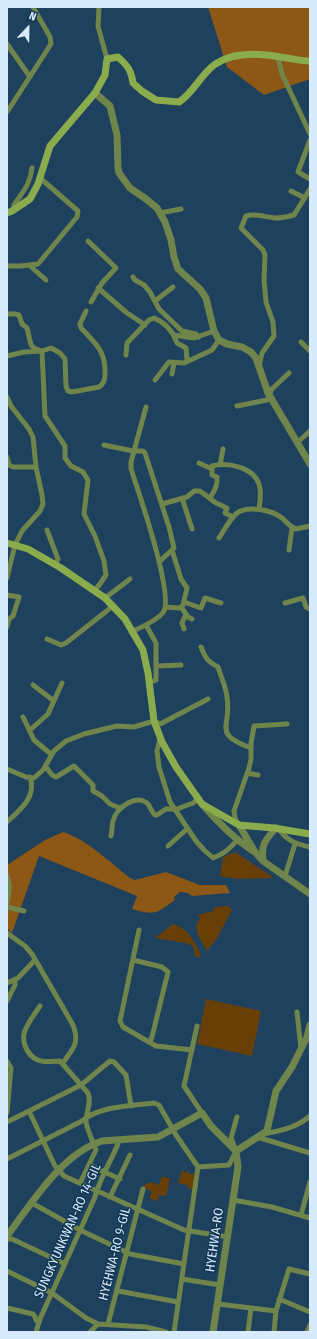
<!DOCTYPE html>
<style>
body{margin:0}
#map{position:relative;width:317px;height:1339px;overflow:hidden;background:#1e415e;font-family:"Fira Sans Condensed",sans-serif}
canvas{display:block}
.frame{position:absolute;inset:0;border:8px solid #d7ebfd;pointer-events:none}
.north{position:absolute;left:8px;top:8px;width:40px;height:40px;-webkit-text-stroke:3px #133653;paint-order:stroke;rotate:22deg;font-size:11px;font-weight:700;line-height:16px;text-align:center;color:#d7ebfd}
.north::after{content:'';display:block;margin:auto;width:14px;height:18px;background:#d7ebfd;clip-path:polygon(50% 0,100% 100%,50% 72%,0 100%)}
</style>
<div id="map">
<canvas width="317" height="1339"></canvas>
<div class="frame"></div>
<div class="north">N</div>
</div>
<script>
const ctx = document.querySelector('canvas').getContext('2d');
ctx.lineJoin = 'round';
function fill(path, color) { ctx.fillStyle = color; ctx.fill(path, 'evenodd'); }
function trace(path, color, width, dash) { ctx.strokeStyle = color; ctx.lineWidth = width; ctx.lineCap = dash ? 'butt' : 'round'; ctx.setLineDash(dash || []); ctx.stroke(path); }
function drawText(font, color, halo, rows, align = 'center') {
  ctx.font = font + ' "Fira Sans Condensed",sans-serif'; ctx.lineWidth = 3; ctx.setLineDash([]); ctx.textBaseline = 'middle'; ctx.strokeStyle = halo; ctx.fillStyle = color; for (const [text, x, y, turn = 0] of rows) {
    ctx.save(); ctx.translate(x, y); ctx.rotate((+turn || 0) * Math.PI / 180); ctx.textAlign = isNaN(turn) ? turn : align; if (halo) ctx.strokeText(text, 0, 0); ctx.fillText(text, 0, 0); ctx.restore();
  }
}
const green = new Path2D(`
 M235 852 274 878 237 879 220 876 223 857Z
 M224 906H228L232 910 217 938 207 951C202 941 191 930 200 919L198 915 213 911V908Z
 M173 924C188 928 195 942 201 955L199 957H195L193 946 186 943 155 938Z
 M206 999 261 1011 252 1056 197 1044Z
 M182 1170 185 1173 189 1171V1174H194V1190L188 1188V1185L178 1183Z
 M162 1176 170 1179 166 1196 159 1195 158 1201 149 1198 152 1192 143 1186 150 1182 159 1185Z`);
const forest = new Path2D(`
 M208 7H310V79L264 95 227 67Z
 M63 832C85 838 112 864 130 878L135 880 166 872 200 885H226L230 893 192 896 188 893 180 892 174 897 175 900C157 913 154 916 132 909L137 896 39 856 12 933 7 928V865L45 840Z`);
const minor = new Path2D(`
 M99 7 98 26 107 59
 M7 44 30 77
 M278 57 282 74 310 134
 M7 112 51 44 50 37 33 7
 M310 140 298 172 310 179
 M291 191 305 198
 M14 210V205C23 191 30 185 32 168
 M160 213 181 209
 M88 241 116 268 102 283 91 302
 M29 265 46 280
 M7 266H21L38 264 77 217 78 211 40 178
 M133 277 135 280 144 285 150 292 159 309 182 331 196 334 199 337
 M98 288 127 313 145 325
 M155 301 173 287
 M7 314H15L19 315 22 324 27 328 31 345 34 348 42 351 45 416 65 446V458L71 466 83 472 88 480 84 514 95 536 104 561 106 575 100 584 94 591
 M174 335 194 338 214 331
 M301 342 310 351
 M126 355 127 343 149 320 154 318C166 323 173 331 177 343L186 348 187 361
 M7 356 24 352 42 351 51 348 60 353 65 359 66 386 68 391 72 392 99 387C104 384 105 380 105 374 106 351 95 343 81 328L80 324 86 311
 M259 367 262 353 274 336 273 322 266 302 264 280 265 255 263 250 241 228 246 216C256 213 264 217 275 218 281 218 287 217 294 215L310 189
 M172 374 174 363
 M155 380 169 362 184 363 212 350 219 340
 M7 397 11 406 29 429 33 437 36 467 42 495 43 504 40 511 22 531 15 545 7 578
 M237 406 267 400 272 389 289 373
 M298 442 310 431
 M104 445 133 451H143L145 453 169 527 174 548 159 562
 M7 457 9 465 13 467H36
 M199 463 212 469
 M220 465 223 449
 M182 498 192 529
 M210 498C214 491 218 486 217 477L212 475V466C228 462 253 467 259 484 262 493 260 501 259 509
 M162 504 187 497 194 491H200L216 503 227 508 225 513 233 517
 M47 530 58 559 55 565
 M219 538C224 530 230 519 237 513 247 505 272 510 282 518 288 523 287 525 296 529L310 526
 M289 550 292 528
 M7 595 19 597 13 616 9 619 7 627
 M105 598 130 579
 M184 602 201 608 205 598 221 603
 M285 603 303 598 306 607 310 609
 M165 607 180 608 183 605 187 588 181 579 172 550
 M181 607 188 617 192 619
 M146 625 156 643V680L149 683
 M184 629 182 623 186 614
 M131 632C140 628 160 619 164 611 173 591 139 493 131 469V462L146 407
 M47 639 61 645 66 643 113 606
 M201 647C206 659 207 661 218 667 221 677 226 687 227 697 232 728 211 733 251 748
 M157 666 181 665
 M33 685 54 701
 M23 717 34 740 52 755
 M30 730 48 714 62 683
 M160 739 157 751 159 767 170 802 196 841 204 850 213 858C223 854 229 850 237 840
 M46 767 52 775 56 777 74 766 93 785V791L102 796 110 804 120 808
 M7 769 26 777 34 778 43 770 54 751 66 741 84 734 117 726 134 727 154 721 160 724 208 699
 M247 773 258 775
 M7 822C20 810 37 797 30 777
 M238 824 235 818 234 811 249 768 251 759V743L254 726 287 724
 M279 829C287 841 296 844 310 847
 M111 836C112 831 112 826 113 821 116 808 136 793 148 804 150 807 152 812 155 815H157L166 809H177L193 803 198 799
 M168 846 187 829
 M7 876C11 885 9 894 7 903
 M285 876 295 844
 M7 907 24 911
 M139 930 120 1021 123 1027 156 1046 192 1050
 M7 933 25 946 32 954 73 1025C80 1044 73 1048 63 1063
 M133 960 162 967 168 972 152 1037 150 1042
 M7 983 18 978 35 960
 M7 1001 15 985V980
 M40 1006C35 1013 30 1020 26 1028 20 1039 26 1055 38 1060 44 1063 53 1061 60 1061L88 1093C92 1103 86 1111 86 1122 87 1129 93 1142 96 1150L80 1183
 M297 1012 301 1049
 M197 1026 184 1086 202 1113
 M7 1061 11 1068 7 1113
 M29 1111 55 1166 64 1176 184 1230 228 1237
 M7 1122 81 1085 110 1061 114 1062 126 1075 131 1106
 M263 1134C280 1131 296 1128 310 1116
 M257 1137 310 1153
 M7 1159 82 1121C99 1106 132 1106 154 1103L159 1105 176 1135 198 1167 174 1332
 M89 1165 120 1179
 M198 1167 229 1165 236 1151 231 1138 237 1117
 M110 1197 130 1155
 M233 1200 272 1207 310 1218
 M32 1203 80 1230 130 1254 184 1264
 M301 1215 310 1182
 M7 1239H12L65 1264
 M7 1271 52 1293 86 1318 98 1324 146 1327 166 1332
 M182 1279 220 1285
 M118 1291 178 1302
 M279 1299 310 1312
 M218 1304 276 1311 289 1269 310 1274
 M7 1308 33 1314 35 1317 36 1320 39 1323
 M108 1324C120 1279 131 1234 143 1189
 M36 1332 40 1319 95 1197C99 1180 111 1161 118 1144L117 1139
 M90 1332 98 1324
 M248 1332 251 1308
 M274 1332 276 1311
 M307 1332 310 1325`);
const tertiary = new Path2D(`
 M95 93 110 106 117 135 118 168 119 173 130 188 146 199 157 208 165 222 171 240 174 257 178 269 200 289 206 298 214 331 219 340 227 344 242 347 251 352 256 358 268 393 310 464
 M202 804C218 823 232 837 253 851
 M239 825 255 852 263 861 310 894
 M263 860C261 845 265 840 276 828
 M236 1151 267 1131 276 1091 292 1067 307 1037 310 1025
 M7 1236C32 1203 61 1154 102 1141L158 1137 202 1113 211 1126 236 1151
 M213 1332 238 1167 236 1151`);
const secondary = new Path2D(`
 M7 213 12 211 30 199 38 184 50 146 95 93 105 75 107 59 118 57C128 66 131 70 133 83L142 91 156 100 179 102C193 93 200 76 214 65 232 52 259 53 280 57 290 58 300 61 310 61
 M7 543 28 549 61 568 105 598 125 619 143 650 148 673 154 721 162 742 176 767 202 804 239 825 274 828 310 834`);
const streetNames = [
 ["SUNGKYUNKWAN-RO 14-GIL",68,1231,-66],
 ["HYEHWA-RO",215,1240,-82],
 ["HYEHWA-RO 9-GIL",115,1254,-76]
];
fill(green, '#693f08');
fill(forest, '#8d5715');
trace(minor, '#6f854b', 5);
trace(tertiary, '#6f854b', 7);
trace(secondary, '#8aac4d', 7);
drawText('13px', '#d7ebfd', '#133653', streetNames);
</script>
